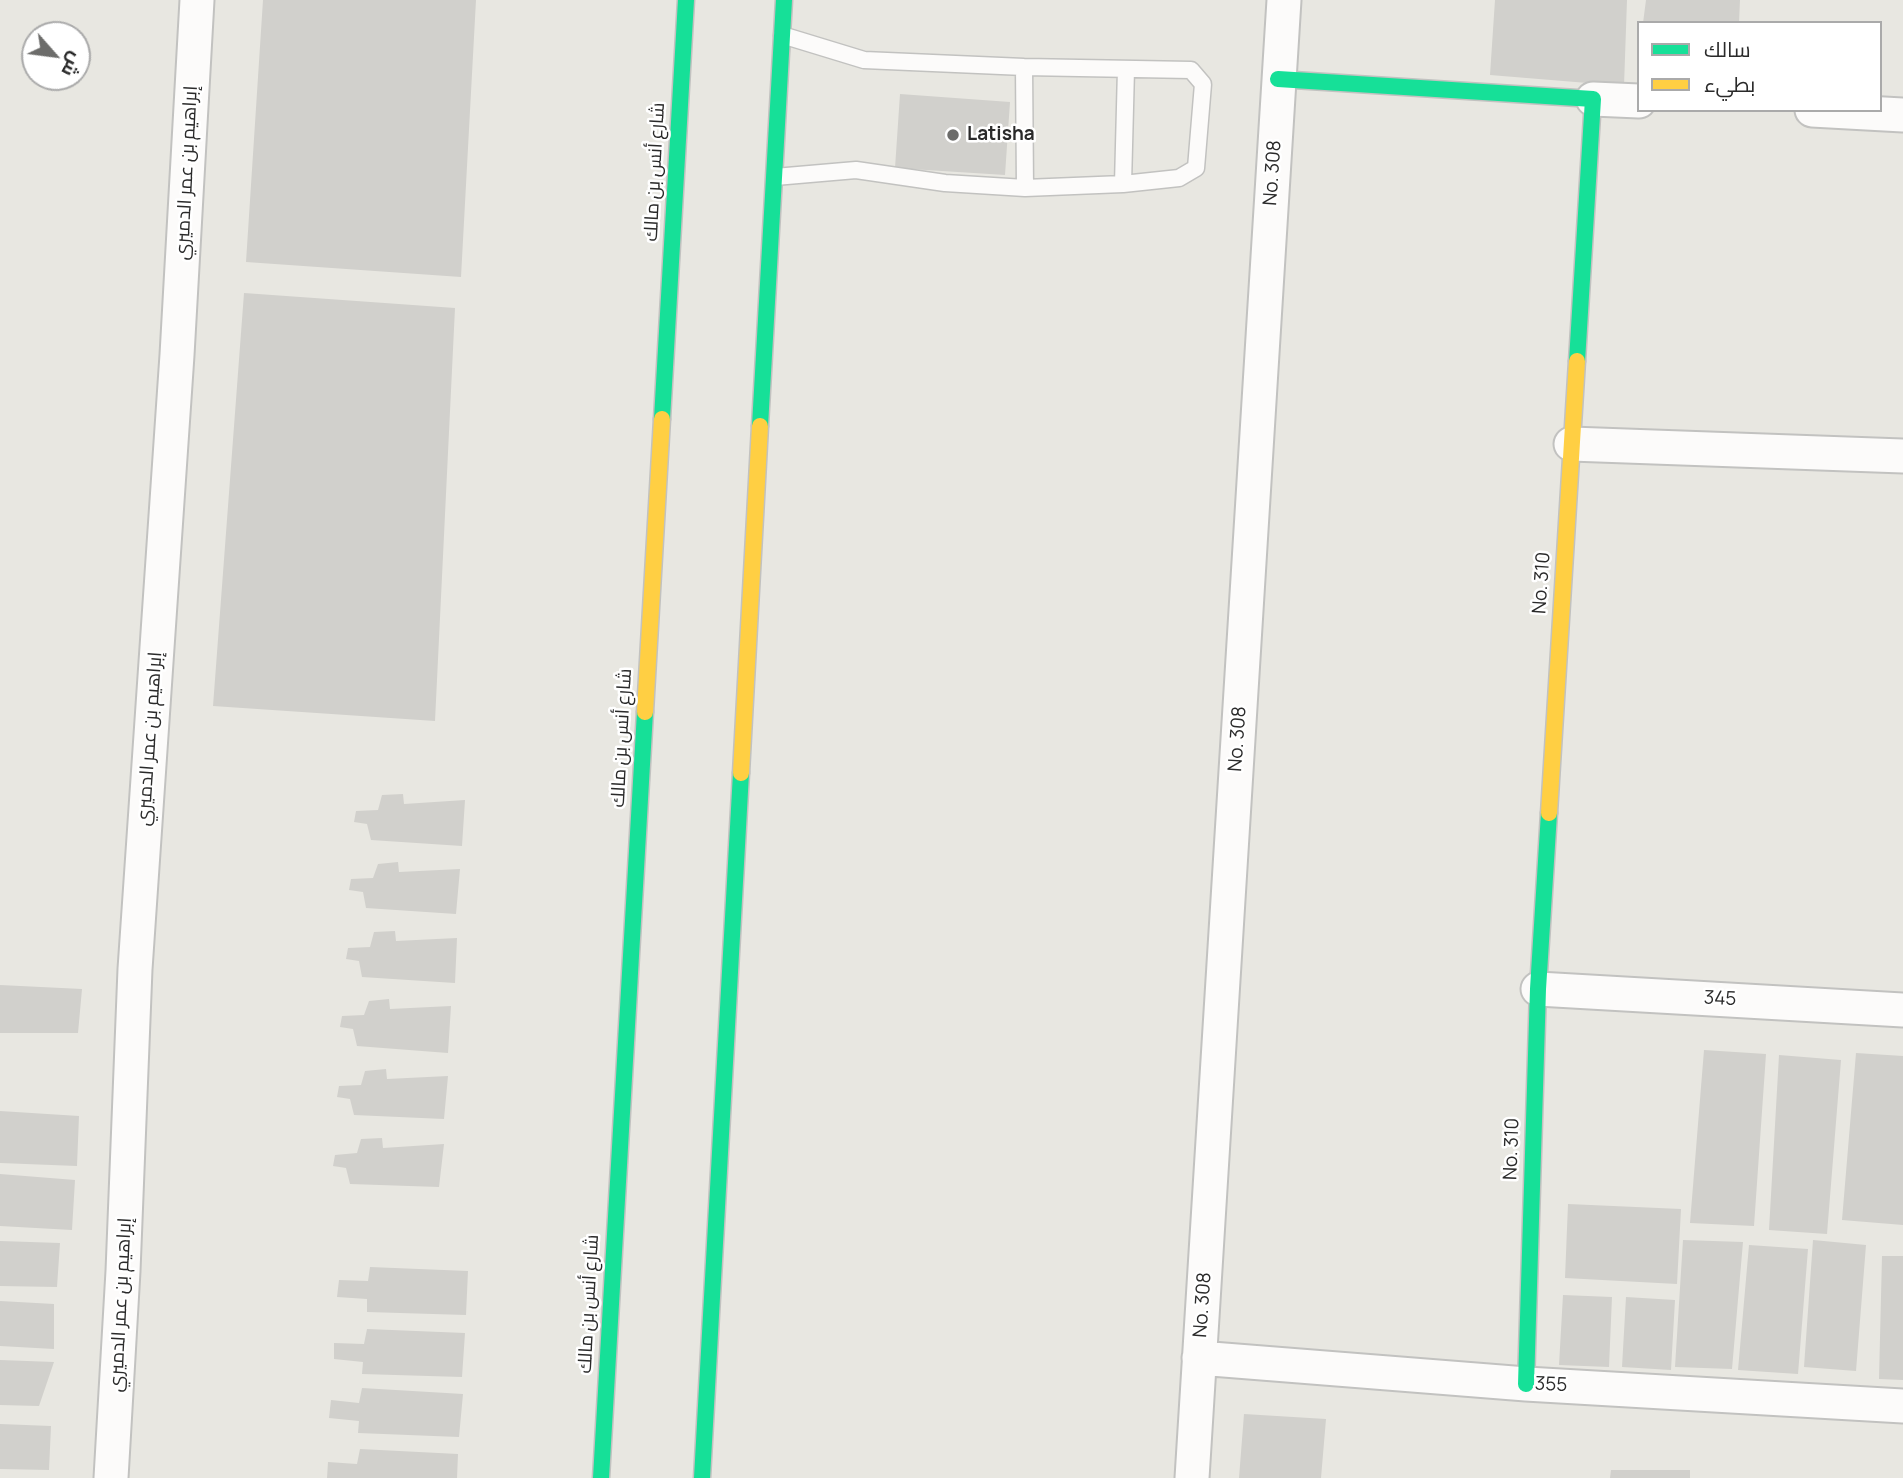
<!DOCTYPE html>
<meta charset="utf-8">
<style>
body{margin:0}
#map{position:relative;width:1903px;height:1478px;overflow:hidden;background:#e8e7e1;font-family:Manrope,Cairo,sans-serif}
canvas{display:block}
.legend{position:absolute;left:1637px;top:21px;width:245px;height:91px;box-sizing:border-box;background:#fff;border:2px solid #aaa;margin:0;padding:9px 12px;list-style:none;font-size:21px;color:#2a2a2a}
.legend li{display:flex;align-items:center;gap:14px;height:35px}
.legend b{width:35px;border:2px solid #aaa}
.north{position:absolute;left:21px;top:21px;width:70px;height:70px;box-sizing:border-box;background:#fff;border:2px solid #aaa;border-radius:50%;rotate:118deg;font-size:19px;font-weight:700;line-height:28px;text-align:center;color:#2a2a2a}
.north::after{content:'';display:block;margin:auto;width:24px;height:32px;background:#6c6c6a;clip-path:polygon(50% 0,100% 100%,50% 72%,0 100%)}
</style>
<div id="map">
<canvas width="1903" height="1478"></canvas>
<ul class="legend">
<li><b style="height:9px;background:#16e098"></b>سالك</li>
<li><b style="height:9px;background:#ffcf43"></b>بطيء</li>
</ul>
<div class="north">ش</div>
</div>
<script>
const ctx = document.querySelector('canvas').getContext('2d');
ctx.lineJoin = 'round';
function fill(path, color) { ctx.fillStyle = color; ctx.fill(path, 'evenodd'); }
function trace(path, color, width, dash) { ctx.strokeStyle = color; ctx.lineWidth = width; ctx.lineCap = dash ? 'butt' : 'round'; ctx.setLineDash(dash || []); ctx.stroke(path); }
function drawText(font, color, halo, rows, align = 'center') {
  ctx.font = font + ' Manrope,Cairo,sans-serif'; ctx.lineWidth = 5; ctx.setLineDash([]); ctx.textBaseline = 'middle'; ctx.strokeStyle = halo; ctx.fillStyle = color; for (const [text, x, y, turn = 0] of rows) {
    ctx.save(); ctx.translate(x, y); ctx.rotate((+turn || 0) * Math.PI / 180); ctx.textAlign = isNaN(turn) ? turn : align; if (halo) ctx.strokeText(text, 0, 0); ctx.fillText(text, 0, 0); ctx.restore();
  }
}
const building = new Path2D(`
 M263 0H476L461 277 246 262Z
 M1495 0H1627L1624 86 1490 75Z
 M1646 0H1740L1739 23H1643Z
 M900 94 1010 102 1005 175 895 168Z
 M244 293 455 308 435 721 213 706Z
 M403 794 404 804 465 800 462 846 371 840 367 824 354 822 356 811 378 810 382 795Z
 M398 862 399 872 460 869 456 914 366 908 363 892 349 890 351 879 373 878 378 864Z
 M395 931 396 941 457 938 455 983 362 977 359 961 346 959 348 948 370 947 374 932Z
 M0 985 82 989 78 1033H0Z
 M389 999 390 1009 451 1006 448 1053 357 1046 353 1029 340 1027 342 1016 364 1015 369 1001Z
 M1704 1050 1766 1054 1754 1226 1690 1223Z
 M1856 1053 1903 1056V1225L1842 1220Z
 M1779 1055 1841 1060 1827 1234 1769 1230Z
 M386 1069 387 1079 448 1076 444 1119 354 1115 350 1099 337 1097 339 1086 361 1085 365 1071Z
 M0 1111 79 1116 77 1166 0 1163Z
 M382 1138 383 1148 444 1144 439 1187 350 1184 346 1168 333 1166 335 1155 357 1153 361 1139Z
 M0 1174 75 1180 72 1230 0 1226Z
 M1568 1204 1681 1209 1677 1284 1565 1278Z
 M1683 1240 1743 1242 1732 1369 1675 1367Z
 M1813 1240 1866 1245 1856 1371 1804 1367Z
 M0 1241 60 1243 57 1287 0 1286Z
 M1749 1245 1808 1249 1798 1374 1738 1370Z
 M1882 1256H1903V1380L1879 1379Z
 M370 1267 468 1271 466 1315 367 1312V1299L337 1297 339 1280 368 1281Z
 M1563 1295 1612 1297 1609 1367 1559 1365Z
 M1626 1297 1675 1300 1671 1370 1622 1367Z
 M0 1301 54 1304V1349L0 1346Z
 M367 1329 465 1333 462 1377 362 1374 363 1362 334 1359V1343L364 1344Z
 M0 1360 54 1362 39 1406 0 1405Z
 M362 1388 463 1394 459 1437 358 1433 359 1421 329 1418 331 1400 359 1403Z
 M1244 1414 1326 1419 1321 1478H1239Z
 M0 1424 51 1426 49 1470 0 1469Z
 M360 1449 458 1454 457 1478H327L328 1462 357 1464Z
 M1611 1470H1690V1478H1610Z`);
const lane = new Path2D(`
 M1024 67 1025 188
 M775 177 856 170 945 183 1025 188 1123 184 1179 178 1196 168 1203 84 1191 70 1024 67 864 60 782 35
 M1123 184 1126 69`);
const street = new Path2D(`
 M1593 99 1639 101
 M1812 110 1903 115
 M1571 444 1903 456
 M1538 989 1903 1010
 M1199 1358 1526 1384 1903 1406
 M111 1478 123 1271 135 969 177 355 197 0
 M1192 1478 1284 0`);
const fast = new Path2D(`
 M1278 79 1593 99 1577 361
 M662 419 686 0
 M760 426 784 0
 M1526 1384 1538 989 1549 813
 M601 1478 645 712
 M702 1478 741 773`);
const slow = new Path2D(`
 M645 712 662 419
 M741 773 760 426
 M1549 813 1577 361`);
const markers = [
 [953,135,7,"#6c6c6a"]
];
const poiNames = [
 ["Latisha",967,135]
];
const streetNames = [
 ["شارع أنس بن مالك",655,172,-87],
 ["إبراهيم بن عمر الدميري",187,173,-87],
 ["No. 308",1273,173,-86],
 ["No. 310",1542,583,-86],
 ["شارع أنس بن مالك",622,738,-87],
 ["إبراهيم بن عمر الدميري",150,739,-86],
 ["No. 308",1238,739,-86],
 ["345",1720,999,3],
 ["No. 310",1512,1149,-88],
 ["شارع أنس بن مالك",589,1304,-87],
 ["إبراهيم بن عمر الدميري",121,1305,-87],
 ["No. 308",1203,1305,-86],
 ["355",1551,1385,3]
];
fill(building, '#d1d0cc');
trace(lane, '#c2c2c0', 19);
trace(street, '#c2c2c0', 37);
trace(fast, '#c2c2c0', 19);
trace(slow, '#c2c2c0', 19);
trace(lane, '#fcfbfa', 16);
trace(street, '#fcfbfa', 33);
trace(fast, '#16e098', 16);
trace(slow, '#ffcf43', 16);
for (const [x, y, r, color] of markers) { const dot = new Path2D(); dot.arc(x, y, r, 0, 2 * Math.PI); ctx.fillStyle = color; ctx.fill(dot); trace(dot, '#fff', 2.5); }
drawText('bold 19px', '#2a2a2a', '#fff', poiNames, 'left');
drawText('19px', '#2a2a2a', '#fff', streetNames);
</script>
